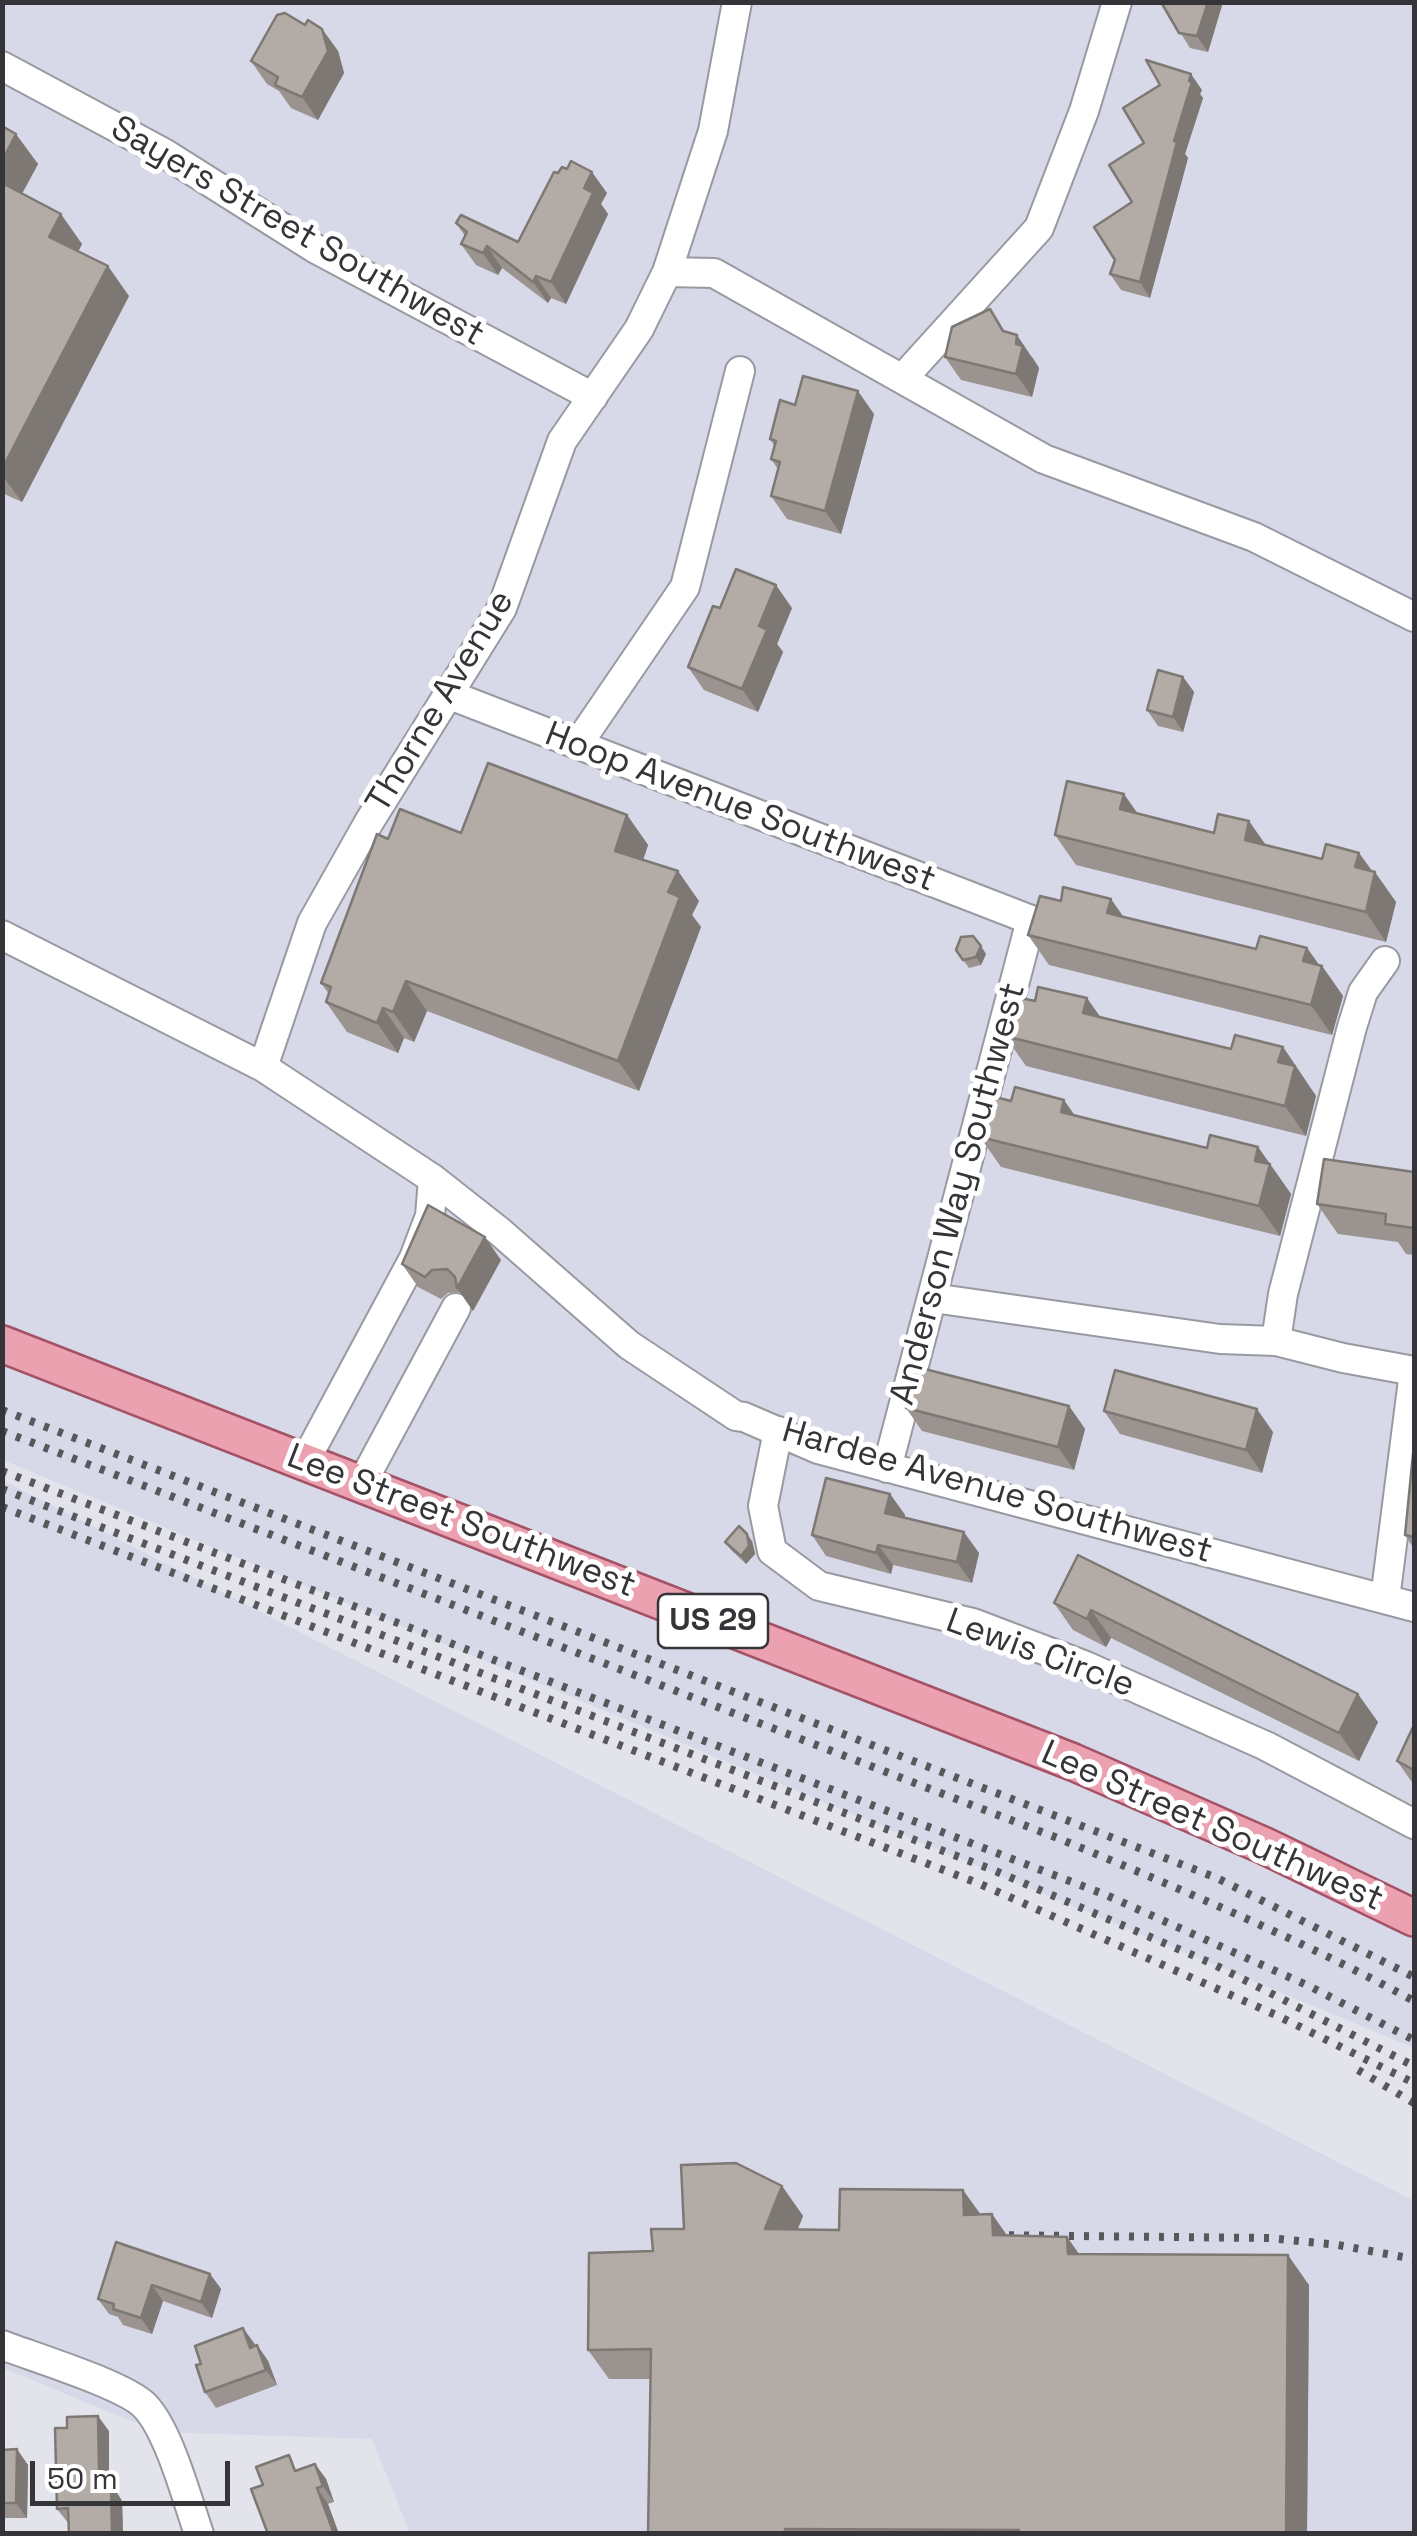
<!DOCTYPE html>
<style>
body{margin:0}
#map{position:relative;width:1417px;height:2536px;overflow:hidden;background:#e2e3eb;font-family:"Space Grotesk",sans-serif}
canvas{display:block}
.frame{position:absolute;inset:0;border:5px solid #353539;pointer-events:none}
.scale{position:absolute;left:30px;top:2461px;width:200px;height:45px;box-sizing:border-box;border:5px solid #353539;border-top:0;padding-left:12px;font-size:30px;line-height:35px;white-space:nowrap;color:#353539;-webkit-text-stroke:8px #fff;paint-order:stroke}
</style>
<div id="map">
<canvas width="1417" height="2536"></canvas>
<div class="frame"></div>
<div class="scale">50 m</div>
</div>
<script>
const ctx = document.querySelector('canvas').getContext('2d');
ctx.lineJoin = 'round';
function fill(path, color) { ctx.fillStyle = color; ctx.fill(path, 'evenodd'); }
function trace(path, color, width, dash) { ctx.strokeStyle = color; ctx.lineWidth = width; ctx.lineCap = dash ? 'butt' : 'round'; ctx.setLineDash(dash || []); ctx.stroke(path); }
function drawText(font, color, halo, rows, align = 'center') {
  ctx.font = font + ' "Space Grotesk",sans-serif'; ctx.lineWidth = 10; ctx.setLineDash([]); ctx.textBaseline = 'middle'; ctx.strokeStyle = halo; ctx.fillStyle = color; for (const [text, x, y, turn = 0] of rows) {
    ctx.save(); ctx.translate(x, y); ctx.rotate((+turn || 0) * Math.PI / 180); ctx.textAlign = isNaN(turn) ? turn : align; if (halo) ctx.strokeText(text, 0, 0); ctx.fillText(text, 0, 0); ctx.restore();
  }
}
const built = new Path2D(`
 M2 3H1414V2048L3 1460Z
 M2 1480 1414 2201V2533H410L372 2439 158 2432 3 2368Z`);
const minor = new Path2D(`
 M2 66 164 153 316 249 593 397
 M667 272 714 273 1044 459 1254 537 1414 617
 M903 378 1039 228 1084 111 1117 2
 M450 695 1031 920 887 1468
 M578 744 685 587 740 371
 M2 935 263 1067 433 1179 499 1231 629 1345 736 1416 744 1417 818 1449 1414 1607
 M263 1067 312 923 369 822 502 608 562 441 639 329 667 272 713 131 737 2
 M933 1298 1220 1339 1276 1341 1343 1358 1414 1371
 M1276 1341 1283 1294 1352 1027 1363 992 1385 961
 M778 1431 763 1506 772 1551 819 1586 973 1623 1086 1666 1266 1746 1414 1824
 M305 1461 414 1258 430 1216 433 1179
 M362 1483 456 1308
 M1385 1599 1414 1372
 M2 2345C33 2357 125 2385 145 2406 169 2431 187 2499 199 2534`);
const major = new Path2D(`
 M2 1344 1073 1762 1265 1846 1414 1918`);
const rail = new Path2D(`
 M2 1410 1217 1878 1414 1977
 M2 1431 1060 1839C1180 1889 1300 1939 1414 2001
 M2 1471 1106 1895 1309 1986 1414 2040
 M2 1489 993 1870 1211 1963 1414 2066
 M2 1507 980 1884 1276 2015 1414 2083
 M1358 2070 1414 2103
 M979 2235 1269 2238 1338 2245 1414 2259`);
const wall = new Path2D(`
 M1161 2H1223L1208 52 1190 48Z
 M305 25 322 29 338 51 344 73 318 120 291 108 279 91 267 84 251 61Z
 M1202 90 1200 94 1203 98 1185 154 1188 158 1150 298 1121 290 1110 274 1132 202 1144 143Z
 M2 126 38 164 22 194 82 244 78 252 129 296 22 502 2 493Z
 M607 193 601 204 608 214 566 304 551 298 548 303 502 268 498 275 476 265 461 244 465 236 456 223 518 242Z
 M1006 332 1033 358 1039 368 1032 397 961 380 945 357Z
 M795 405 874 414 841 534 787 519 771 496 778 469 771 459 775 447 770 439Z
 M720 608H792L777 644 783 652 758 712 704 690 688 667Z
 M1183 677 1194 692 1183 732 1158 726 1147 710Z
 M1138 813 1322 859 1359 853 1396 902 1386 942 1076 865 1055 835Z
 M627 815 648 845 643 860 699 901 692 915 701 927 639 1091 427 1011 414 1042 404 1038 398 1053 347 1032 326 1002 329 994 321 983 388 839 461 833Z
 M1124 917 1256 949 1307 948 1319 965 1322 966 1343 996 1332 1035 1049 965 1028 935Z
 M956 950 986 954 981 965 969 968Z
 M1035 1001 1231 1049 1283 1047 1316 1096 1306 1136 1026 1066 1005 1036Z
 M1075 1116 1207 1148 1258 1147 1291 1194 1280 1236 1001 1167 980 1137Z
 M1414 1172V1255L1406 1254 1398 1242 1338 1234 1317 1204Z
 M501 1260 473 1311 460 1292 448 1293 441 1299 418 1287 402 1264Z
 M1069 1406 1085 1429 1074 1470 922 1431 906 1408Z
 M1104 1411 1273 1432 1262 1473 1120 1434Z
 M1414 1444V1549L1405 1535Z
 M890 1494 905 1515 904 1518 979 1553 972 1583 893 1565 891 1574 826 1556 812 1535Z
 M752 1541 755 1554 746 1564 731 1550 725 1542Z
 M1078 1555 1378 1722 1359 1761 1111 1638 1106 1647 1073 1630 1054 1603Z
 M1414 1727V1785L1397 1761Z
 M782 2186 803 2216 797 2230H839L992 2214 1007 2236 1067 2237 1079 2254 1309 2285 1307 2534H648L651 2379H609L588 2350 653 2251 684 2229Z
 M116 2242 210 2274 221 2289 212 2318 163 2301 152 2334 123 2325 118 2317 109 2314 98 2299Z
 M254 2343 255 2346 257 2345 268 2361 277 2385 216 2408 205 2392Z
 M109 2431V2480L122 2501 123 2534H69V2524L57 2509Z
 M2 2450 28 2465 27 2518H2Z
 M315 2464 326 2479 334 2502 328 2504 339 2534H268L299 2469Z`);
const shadedWall = new Path2D(`
 M1208 2H1223L1208 52 1197 36Z
 M322 29 338 51 344 73 318 120 302 97Z
 M1191 74 1202 90 1200 94 1203 98 1185 154 1188 158 1150 298 1140 282Z
 M16 134 38 164 14 208 2 191V161Z
 M592 172 607 193 601 204 608 214 566 304 551 282 584 188Z
 M61 214 82 244 70 267 49 237Z
 M487 246 502 268 498 275 483 253Z
 M108 266 129 296 22 502 2 475V469Z
 M536 276 551 298 548 303 533 282Z
 M1017 335 1039 368 1032 397 1016 374Z
 M858 391 874 414 841 534 825 511Z
 M776 585 792 608 777 644 783 652 758 712 742 689 759 626Z
 M1183 677 1194 692 1183 732 1173 717Z
 M1124 794 1145 824 1120 809Z
 M627 815 648 845 636 881 615 851Z
 M1249 821 1270 851 1245 840Z
 M1359 853 1374 875 1375 872 1396 902 1386 942 1366 912 1355 867Z
 M678 871 699 901 692 915 701 927 639 1091 618 1061 668 892Z
 M1111 899 1132 929 1107 913Z
 M981 946 986 954 981 965 976 957Z
 M1307 948 1322 969V966L1343 996 1332 1035 1311 1005 1303 961Z
 M406 981 427 1011 414 1042 393 1012Z
 M1087 998 1108 1028 1083 1013Z
 M383 1008 404 1038 398 1053 377 1023Z
 M1283 1047 1316 1096 1306 1136 1285 1106 1278 1062Z
 M1064 1100 1085 1130 1061 1112Z
 M1258 1147 1291 1194 1280 1236 1259 1206 1255 1161Z
 M485 1237 501 1260 473 1311 457 1288Z
 M1069 1406 1085 1429 1074 1470 1058 1447Z
 M1257 1409 1273 1432 1262 1473 1246 1450Z
 M890 1494 905 1515 900 1534 885 1513Z
 M964 1532 979 1553 972 1583 957 1562Z
 M747 1534 752 1541 755 1554 746 1564 741 1556Z
 M878 1545 893 1565 891 1574 876 1553Z
 M1091 1610 1111 1638 1106 1647 1087 1619Z
 M1358 1694 1378 1722 1359 1761 1339 1733Z
 M782 2186 803 2216 786 2259 765 2229Z
 M963 2190 984 2219 964 2215Z
 M992 2214 1013 2244 993 2235Z
 M1067 2237 1088 2267 1068 2254Z
 M1288 2255 1309 2285 1307 2534H1286Z
 M210 2274 221 2289 212 2318 201 2302Z
 M152 2285 163 2301 152 2334 141 2318Z
 M243 2328 254 2343 261 2363 250 2348Z
 M257 2345 268 2361 277 2385 266 2370Z
 M98 2416 109 2431V2480L122 2501 123 2534H112L99 2470Z
 M17 2449 28 2465 27 2518 16 2503Z
 M315 2464 326 2479 334 2502 323 2486Z
 M317 2488 328 2504 339 2534H334Z`);
const building = new Path2D(`
 M1161 2H1208L1197 36 1179 33Z
 M285 13 305 25 308 20 322 29 328 51 302 97 275 85 278 77 251 61 277 15Z
 M1146 60 1191 74 1189 81 1192 82 1174 141 1177 142 1140 282 1110 274 1115 260 1094 227 1132 202 1109 165 1144 143 1123 108 1160 85Z
 M2 126 16 134 2 161Z
 M571 161 592 172 584 188 593 193 551 282 536 276 533 282 487 246 483 253 461 244 467 232 456 223 461 215 518 242 554 172 558 173 562 167 567 169Z
 M2 183 61 214 49 237 108 266 2 469Z
 M990 309 1003 331 1017 335 1016 344 1023 346 1016 374 945 357 952 327Z
 M803 376 858 391 825 511 771 496 780 462 771 459 776 441 770 439 780 400 795 405Z
 M736 569 776 585 759 626 767 630 742 689 688 667 713 606 720 608Z
 M1158 670 1183 677 1173 717 1147 710Z
 M488 763 627 815 615 851 678 871 668 892 680 897 618 1061 406 981 393 1012 383 1008 377 1023 326 1002 331 987 321 983 377 834 388 839 400 809 461 833Z
 M1067 781 1124 794 1120 809 1214 833 1218 814 1249 821 1245 840 1322 859 1326 844 1359 853 1355 867 1375 872 1366 912 1055 835Z
 M1063 887 1111 899 1107 913 1256 949 1260 936 1307 948 1303 961 1322 966 1311 1005 1028 935 1040 896 1061 901Z
 M973 936 981 946 976 957 963 960 956 950 961 937Z
 M1038 987 1087 998 1083 1013 1231 1049 1235 1035 1283 1047 1278 1062 1295 1066 1285 1106 1005 1036 1015 997 1035 1001Z
 M1015 1087 1064 1100 1061 1112 1137 1131 1207 1148 1210 1135 1258 1147 1255 1161 1270 1164 1259 1206 980 1137 991 1096 1011 1101Z
 M1324 1159 1414 1172V1228L1385 1224 1386 1214 1317 1204Z
 M428 1205 485 1237 457 1288 455 1277 447 1269 432 1270 425 1277 402 1264Z
 M917 1367 1069 1406 1058 1447 906 1408Z
 M1115 1370 1257 1409 1246 1450 1104 1411Z
 M1414 1444V1537L1405 1535Z
 M826 1478 890 1494 885 1513 964 1532 957 1562 878 1545 876 1553 812 1535Z
 M739 1526 747 1534 749 1546 741 1556 725 1542Z
 M1078 1555 1358 1694 1339 1733 1091 1610 1087 1619 1054 1603Z
 M1413 1727H1414V1770L1397 1761Z
 M736 2163 782 2186 765 2229 839 2230 840 2189 963 2190 964 2215 992 2214 993 2235 1067 2237 1068 2254 1288 2255 1286 2534H1019V2530L785 2529V2534H648L651 2349 588 2350 589 2253 653 2251 651 2229H684L681 2165Z
 M116 2242 210 2274 201 2302 152 2285 141 2318 113 2309 114 2304 98 2299Z
 M243 2328 250 2348 257 2345 266 2370 205 2392 196 2365 201 2364 195 2346Z
 M98 2416 99 2470H102V2486L111 2485 112 2534H69L68 2508 57 2509 55 2428H67V2417Z
 M17 2449 16 2503H2V2450Z
 M289 2455 295 2471 315 2464 323 2486 317 2488 334 2534H268L251 2489 263 2485 256 2467Z`);
const shields = [
 [713,1621,110]
];
const shieldNames = [
 ["US 29",713,1621]
];
const streetNames = [
 ["Sayers Street Southwest",297,232,30],
 ["Thorne Avenue",441,702,-59],
 ["Hoop Avenue Southwest",740,808,21],
 ["Anderson Way Southwest",959,1194,-75],
 ["Hardee Avenue Southwest",997,1492,16],
 ["Lee Street Southwest",461,1522,21],
 ["Lewis Circle",1040,1654,20],
 ["Lee Street Southwest",1212,1827,24]
];
fill(built, '#d7d9e9');
trace(minor, '#9899a1', 32);
trace(major, '#a45265', 40);
trace(minor, '#fff', 28);
trace(major, '#eca1b1', 35);
trace(rail, '#57575c', 8, [5, 10]);
fill(wall, '#9a938f');
fill(shadedWall, '#7d7874');
fill(building, '#b3aba6');
trace(building, '#7d7874', 2.5);
for (const [x, y, w] of shields) { const box = new Path2D(); box.roundRect(x - w / 2, y - 27, w, 54, 8); ctx.fillStyle = '#fff'; ctx.fill(box); trace(box, '#353539', 2.5); }
drawText('bold 32px', '#353539', null, shieldNames);
drawText('35px', '#353539', '#fff', streetNames);
</script>
